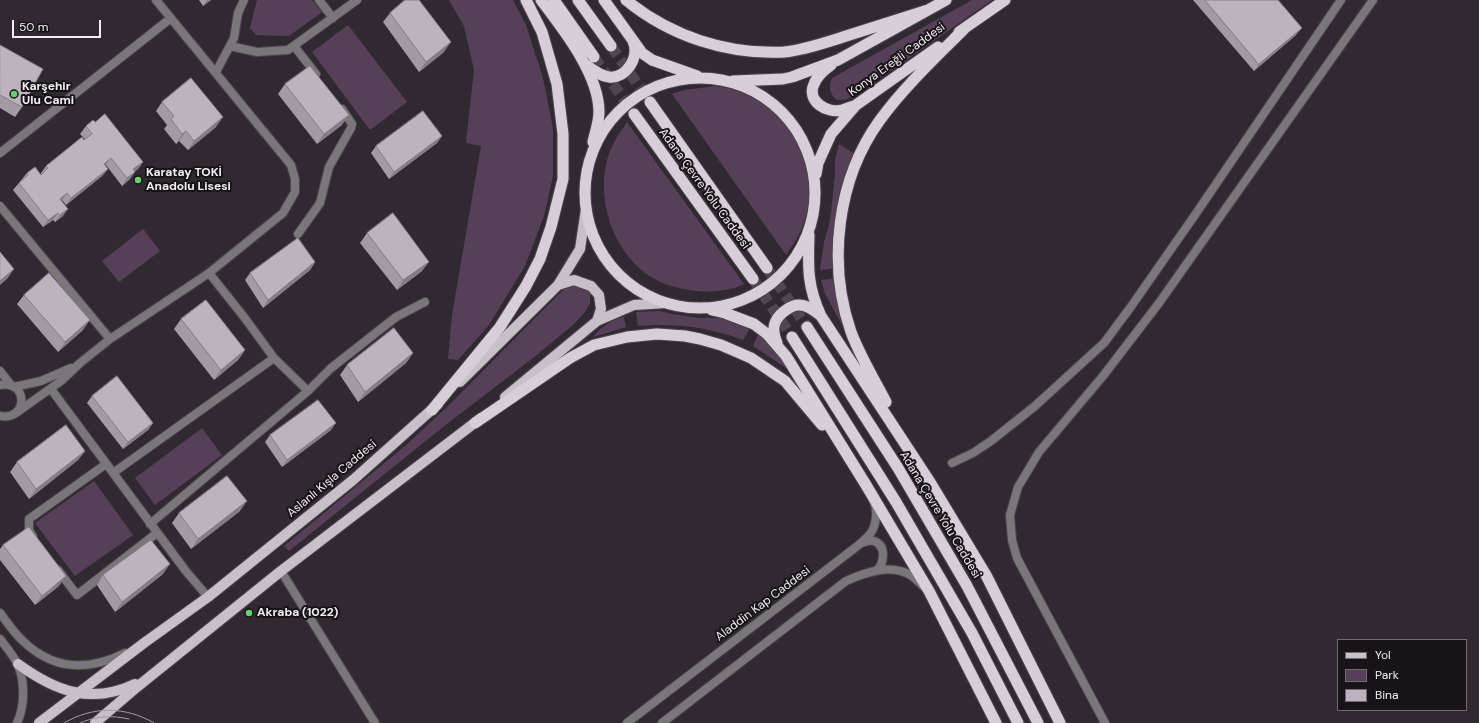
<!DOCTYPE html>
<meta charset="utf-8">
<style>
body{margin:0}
#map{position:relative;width:1479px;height:723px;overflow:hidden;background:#312932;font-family:"DM Sans",sans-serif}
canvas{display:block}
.legend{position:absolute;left:1337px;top:639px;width:130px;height:72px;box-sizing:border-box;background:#171317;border:1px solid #6f6b6f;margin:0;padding:5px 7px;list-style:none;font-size:12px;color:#f4eef4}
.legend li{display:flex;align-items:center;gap:8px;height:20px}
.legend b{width:20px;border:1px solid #6f6b6f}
.scale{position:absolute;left:12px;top:20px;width:89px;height:18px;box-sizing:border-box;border:2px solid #f4eef4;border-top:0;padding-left:5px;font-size:12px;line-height:14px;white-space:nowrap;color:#f4eef4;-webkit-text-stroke:3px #171317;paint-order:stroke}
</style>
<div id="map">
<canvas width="1479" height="723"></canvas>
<ul class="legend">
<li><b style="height:5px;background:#c9bfc9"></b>Yol</li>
<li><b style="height:11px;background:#564057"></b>Park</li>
<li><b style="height:11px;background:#bdb3be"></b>Bina</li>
</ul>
<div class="scale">50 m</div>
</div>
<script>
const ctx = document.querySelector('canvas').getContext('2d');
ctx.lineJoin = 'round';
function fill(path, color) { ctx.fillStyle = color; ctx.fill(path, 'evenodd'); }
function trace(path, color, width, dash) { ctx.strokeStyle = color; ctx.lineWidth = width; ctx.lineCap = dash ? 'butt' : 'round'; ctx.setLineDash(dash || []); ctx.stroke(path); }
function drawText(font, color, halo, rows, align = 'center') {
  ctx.font = font + ' "DM Sans",sans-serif'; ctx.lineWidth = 4; ctx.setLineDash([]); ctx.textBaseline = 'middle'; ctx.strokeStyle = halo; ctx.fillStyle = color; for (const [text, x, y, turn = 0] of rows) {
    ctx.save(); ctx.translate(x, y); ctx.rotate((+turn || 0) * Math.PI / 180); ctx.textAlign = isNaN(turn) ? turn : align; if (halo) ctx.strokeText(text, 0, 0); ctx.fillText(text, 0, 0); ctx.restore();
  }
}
const green = new Path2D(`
 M257 0H312L322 12 289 36 256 35 250 28Z
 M449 0H513L526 25 543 78 553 128V176L544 216 525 266 489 325 458 360 448 359 452 315 481 146 466 143 474 70 464 26Z
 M972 0H992L855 96 845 100H837C829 93 828 87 832 78Z
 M348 25 407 102 370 130 312 52Z
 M716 86C732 89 751 92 765 102 806 132 823 195 796 240 793 245 789 250 786 255L672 94 684 90Z
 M627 122 744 284C740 286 735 288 730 289 706 295 669 290 648 275 607 246 590 181 617 137 620 132 624 127 627 122Z
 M839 144 856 155 852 164 839 268 820 270 824 242 829 225 831 212 835 175V160Z
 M143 229 160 251 119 282 102 261Z
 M838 278 846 332 825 294 821 280Z
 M576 285 582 286 587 290 590 294V303L585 312 573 325 533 358 443 427 289 551 284 546 405 446 450 404 562 291 569 286Z
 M660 311 672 314 700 318H735L752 325 743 340C706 327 678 323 638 326L636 312Z
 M624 317 626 327 593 337C600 328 612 319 624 317Z
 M760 329 798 376 753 346Z
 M202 428 222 455 155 505 135 478Z
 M94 481 133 535 75 576 35 523Z`);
const trunkTunnel = new Path2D(`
 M611 46 650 102
 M594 57 634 114
 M767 268 807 327
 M753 279 792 337`);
const minor = new Path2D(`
 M319 0 333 18
 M230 46 257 52 288 50 357 0
 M294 46 316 74
 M216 72 234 38 238 13 244 0
 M0 153 171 18
 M0 206 110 339
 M298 234 320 203 329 167 351 128 352 124 342 109
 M274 358 308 391
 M14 387 41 381 71 368
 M51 389 185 570 208 597
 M16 413 61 381 80 363 110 339 209 273 283 213 295 192V179L291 165 156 0
 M952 463 973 453 991 441 1035 406 1104 343 1130 308 1197 212 1341 0
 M113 473 274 358 244 317 209 273
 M150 524 308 391 330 369 396 317 425 302
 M33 537 29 530V519L106 464
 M58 570 77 595 157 533
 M281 571 375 723
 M1105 723 1017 558 1012 540 1010 515 1018 487 1039 452 1103 376 1159 303 1373 0`);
const tertiary = new Path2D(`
 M0 371 11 385
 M0 385C28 379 29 421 0 416
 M861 543C865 542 870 540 874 541 887 546 884 563 877 570
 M0 613C7 622 14 633 23 641 54 671 89 671 125 653
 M0 639C6 647 14 656 18 665 25 682 25 706 17 723
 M627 723 860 544C863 541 867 538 870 534 876 527 878 511 874 502
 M662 723 846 581C866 572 892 563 912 576 916 579 920 583 924 587`);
const primary = new Path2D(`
 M558 285 574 280 591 286 599 295 601 309 597 321
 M460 382 558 285 580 249 586 209
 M505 397 597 321 634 305 667 303
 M18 664C55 691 91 705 135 684
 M39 723 144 643 208 597 353 480 438 404
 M95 723 137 687 281 571 481 418`);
const trunk = new Path2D(`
 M541 0C563 29 599 74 599 112 599 122 595 133 593 142
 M554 0 594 57
 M578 0 611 46
 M604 0 642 53 652 60 697 76
 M626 0C670 36 727 55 784 52 804 50 824 43 843 37 871 28 899 19 928 10
 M959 32 1005 0
 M586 65C593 70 600 76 609 77 626 79 640 57 633 41
 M831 65C824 70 817 76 814 84 806 101 827 114 842 110 846 109 850 107 854 106
 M585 193a115 115 0 1 1 230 0a115 115 0 1 1-230 0Z
 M733 81 783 79 792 77 838 60 946 0
 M650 102 767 268
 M634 114 753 279
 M816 174 818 163 831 134 856 105 938 47
 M809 235C808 267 807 286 821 316L930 482 986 575 1060 723
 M712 310 725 313 754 324 767 334 786 356 866 485 929 591 996 723
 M807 327 898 468 967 586 1038 723
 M792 337 896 502 972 633 1018 723
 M777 343C771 329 773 319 786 310 789 308 794 305 798 305 806 304 814 310 820 315
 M886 402C874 379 860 356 851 332 827 263 837 179 880 120 904 87 935 58 964 29
 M432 410 500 327 526 286 540 259 551 227 563 179V134L557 84 542 32 526 0
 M475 423 570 358 594 345 627 337 657 334 685 336 700 339 721 345 751 358 785 381 822 425`);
const tram = new Path2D(`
 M64 723C93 706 125 706 154 723
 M80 723C96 716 112 715 129 719`);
const wall = new Path2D(`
 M199 0H211L203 6Z
 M1193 0H1278L1296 35 1254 71Z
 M390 13 444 52 419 72 383 22Z
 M0 45 22 107 15 117 0 108Z
 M285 84 342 125 317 144 278 94Z
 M162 102 216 127 188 150 179 141 176 144 164 129 167 125 156 111Z
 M95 122 143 162 138 169 135 171 130 179 122 186 106 165 105 166 108 169 102 176 66 205 62 200 61 201 63 216 55 222 53 220 43 227 13 190 27 173 41 175V173L46 166 85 139 80 134 86 126Z
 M442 136 437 143 389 179 371 153 376 146Z
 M367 233 422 271 397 290 360 243Z
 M315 262 310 270 263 308 245 280 250 273Z
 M24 295 83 330 58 352 17 304Z
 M181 319 245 350 238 360 214 380 174 329Z
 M413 353 406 363 358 402 340 375 347 365Z
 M92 396 153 423 148 430 123 449 87 403Z
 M331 430 282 467 265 442 270 435Z
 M85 451 78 460 29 499 10 472 17 462Z
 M240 511 191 549 172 523 179 513Z
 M3 545 59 586 35 605 0 560V549Z
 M163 574 115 612 97 585 103 575Z`);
const shadedWall = new Path2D(`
 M207 0H211L203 6Z
 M1302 28 1296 35 1254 71 1259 64Z
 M451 42 444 52 419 72 426 62Z
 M349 115 342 125 317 144 324 134Z
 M223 117 216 127 188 150 194 141Z
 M186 131 179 141 176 144 182 134Z
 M442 136 437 143 389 179 394 172Z
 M111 158 106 165 98 171 104 164Z
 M143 162 138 169 128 177 133 169Z
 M108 169 102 176 66 205 71 198Z
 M135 172 130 179 122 186 127 178Z
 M67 193 62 200 55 206 60 199Z
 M68 209 63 216 55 222 60 215Z
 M58 213 53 220 43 227 48 220Z
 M315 262 310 270 263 308 268 300Z
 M429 262 422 271 397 290 403 280Z
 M14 269 7 279 0 285V281Z
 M90 320 83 330 58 352 65 342Z
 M245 350 238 360 214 380 221 370Z
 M413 353 406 363 358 402 365 392Z
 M153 423 148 430 123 449 128 442Z
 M336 423 331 430 282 467 287 460Z
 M85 451 78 460 29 499 36 489Z
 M247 501 240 511 191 549 198 539Z
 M170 564 163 574 115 612 122 602Z
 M66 576 59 586 35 605 42 596Z`);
const building = new Path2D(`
 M405 0H419L451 42 426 62 390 13Z
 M1205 0H1278L1302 28 1259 64Z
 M0 45 43 69 22 107 0 95Z
 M310 66 349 115 324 134 285 84Z
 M191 78 223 117 194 141 186 131 182 134 171 119 174 116 162 102Z
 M423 111 442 136 394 172 376 146Z
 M105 114 143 162 133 169 135 172 127 178 111 158 104 164 108 169 71 198 67 193 60 199 68 209 60 215 58 213 48 220 19 183 28 175 27 173 35 167 41 175 48 168 46 166 82 137 84 140 92 134 86 126 93 120 95 122Z
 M393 213 429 262 403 280 367 233Z
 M298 238 315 262 268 300 250 273Z
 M0 252 14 269 0 281Z
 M49 273 90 320 65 342 24 295Z
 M206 300 245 350 221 370 181 319Z
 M394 328 413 353 365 392 347 365Z
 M117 376 153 423 128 442 92 396Z
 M318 400 336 423 287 460 270 435Z
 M66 425 85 451 36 489 17 462Z
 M227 476 247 501 198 539 179 513Z
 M29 527 66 576 42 596 3 545Z
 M151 540 170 564 122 602 103 575Z`);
const markers = [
 [14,94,4,"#61d46a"],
 [138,180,4,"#61d46a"],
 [249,613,4,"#61d46a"]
];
const streetNames = [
 ["Konya Ereğli Caddesi",897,60,-36],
 ["Adana Çevre Yolu Caddesi",704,189,54],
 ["Aslanlı Kışla Caddesi",332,479,-40],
 ["Adana Çevre Yolu Caddesi",940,515,59],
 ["Aladdin Kap Caddesi",763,604,-37]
];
const poiNames = [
 ["Karşehir",22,87],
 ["Ulu Cami",22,101],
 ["Karatay TOKİ",146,173],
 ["Anadolu Lisesi",146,187],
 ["Akraba (1022)",257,613]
];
fill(green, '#564057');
trace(trunkTunnel, '#4e474f', 11, [11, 5.5]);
trace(minor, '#4c454d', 10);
trace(tertiary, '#4c454d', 10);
trace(primary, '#4c454d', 12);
trace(trunk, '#4c454d', 13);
trace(minor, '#7a767a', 8);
trace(tertiary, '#7a767a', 8);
trace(primary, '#c9bfc9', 10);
trace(trunk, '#d8ced8', 11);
trace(tram, '#a29ba3', 1);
fill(wall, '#a39aa3');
fill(shadedWall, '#847d85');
fill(building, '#bdb3be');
trace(building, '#847d85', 1);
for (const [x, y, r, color] of markers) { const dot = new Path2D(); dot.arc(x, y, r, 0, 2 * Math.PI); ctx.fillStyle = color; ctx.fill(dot); trace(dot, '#171317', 1.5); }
drawText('12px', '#f4eef4', '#171317', streetNames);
drawText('bold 12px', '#f4eef4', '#171317', poiNames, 'left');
</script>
